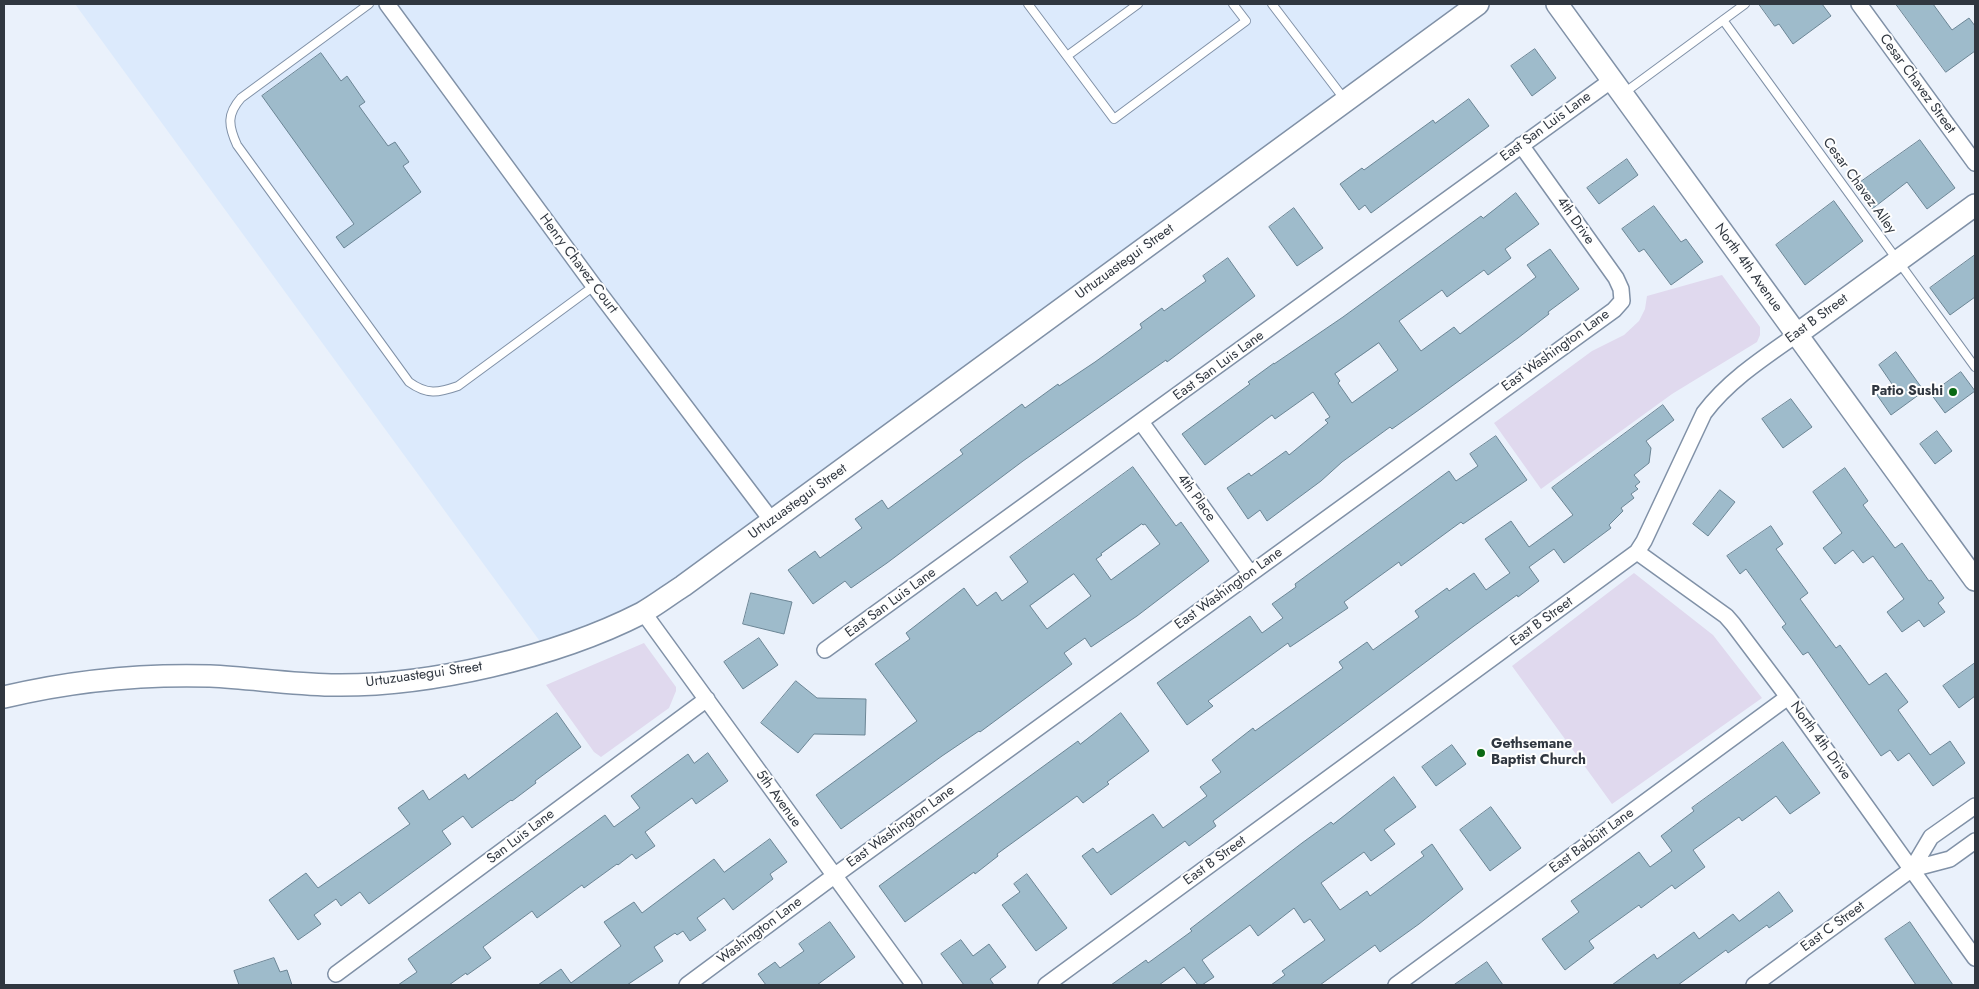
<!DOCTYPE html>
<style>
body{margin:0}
#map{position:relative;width:1979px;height:989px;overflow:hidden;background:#eaf1fb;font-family:Jost,sans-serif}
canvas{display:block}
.frame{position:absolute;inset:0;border:5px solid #303740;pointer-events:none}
</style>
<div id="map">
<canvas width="1979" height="989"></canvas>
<div class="frame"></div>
</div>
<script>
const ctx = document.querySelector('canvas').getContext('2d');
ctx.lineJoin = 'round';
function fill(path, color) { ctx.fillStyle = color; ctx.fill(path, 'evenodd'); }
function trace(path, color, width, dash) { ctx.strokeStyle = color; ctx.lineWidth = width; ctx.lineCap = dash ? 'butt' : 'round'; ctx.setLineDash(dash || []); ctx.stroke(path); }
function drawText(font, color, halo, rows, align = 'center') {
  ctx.font = font + ' Jost,sans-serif'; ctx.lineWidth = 4; ctx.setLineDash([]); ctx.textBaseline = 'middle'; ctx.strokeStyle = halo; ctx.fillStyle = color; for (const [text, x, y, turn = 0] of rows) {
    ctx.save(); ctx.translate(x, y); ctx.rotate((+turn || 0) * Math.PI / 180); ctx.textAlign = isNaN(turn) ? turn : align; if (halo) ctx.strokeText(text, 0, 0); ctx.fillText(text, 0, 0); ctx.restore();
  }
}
const built = new Path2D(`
 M75 4H1478L683 586 547 651Z`);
const green = new Path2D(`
 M1722 275 1760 327V335L1757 342 1672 394 1541 489 1494 423 1592 351 1624 335 1639 321 1645 309 1647 296Z
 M1634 573 1713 635 1762 698 1612 804 1512 666Z
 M644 643 676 687V691L669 708 601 757 594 752 546 685Z`);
const building = new Path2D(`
 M1759 4H1822L1831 16 1793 44 1779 24 1775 26Z
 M1896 4H1933L1952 30 1969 18 1975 26V51L1946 72Z
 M1535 49 1556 78 1532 96 1511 66Z
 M321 53 341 81 347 76 365 102 359 106 388 146 395 142 409 162 403 166 421 192 344 248 336 237 354 224 262 96Z
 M1469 99 1489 126 1371 213 1365 205 1359 210 1340 184 1362 168 1364 170 1433 120 1435 123Z
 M1920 140 1955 188 1927 209 1907 182 1872 209 1855 186Z
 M1627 159 1638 175 1599 204 1587 188Z
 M1516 193 1539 224 1505 249 1511 258 1488 275 1484 270 1447 297 1442 290 1399 321 1421 351 1454 327 1460 334 1536 277 1527 265 1550 249 1579 289 1548 312 1549 314 1518 338 1423 407 1392 429 1390 427 1342 462 1321 481 1267 521 1260 510 1248 519 1227 488 1249 473 1251 476 1286 451 1289 455 1328 423 1325 420 1330 417 1313 392 1275 419 1272 415 1205 465 1182 434 1250 384 1248 382 1274 363V364L1343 317 1481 216 1483 218ZM1379 343 1398 370 1352 403 1338 383 1340 381 1335 374Z
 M1834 201 1863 241 1805 285 1776 245Z
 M1654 206 1681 242 1686 239 1703 262 1671 285 1644 249 1639 252 1622 229Z
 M1294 208 1323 248 1297 266 1269 227Z
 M1975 255V297L1950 315 1930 288Z
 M1228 258 1255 296 1167 362 1166 360 1023 461 887 563 851 588 845 581 813 604 788 570 815 551 820 558 862 528 855 519 882 500 888 509 963 454 960 450 1022 404 1025 408 1058 384 1059 386 1095 362 1142 328 1140 324 1162 308 1164 311 1206 281 1203 276Z
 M1896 352 1924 391 1891 415 1877 395 1892 384 1879 365Z
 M1961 372 1975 391 1945 413 1931 394Z
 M1791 399 1812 427 1783 448 1762 419Z
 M1663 405 1674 420 1646 441 1651 448 1649 463 1634 475 1640 482 1635 486 1638 489 1631 494 1634 498 1621 508 1623 511 1609 525 1611 528 1564 563 1554 549 1529 567 1539 581 1518 597 1517 595 1474 626 1213 821 1216 826 1189 846 1185 841 1111 895 1082 856 1093 848 1097 853 1153 814 1163 828 1207 796 1200 787 1221 772 1212 760 1253 728 1255 731 1343 668 1339 662 1367 642 1373 650 1419 617 1415 611 1447 588 1449 591 1474 573 1486 590 1510 573 1485 539 1511 521 1529 547 1573 515 1552 488Z
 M1937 431 1952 451 1935 464 1920 444Z
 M1496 436 1527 480 1463 524 1461 522 1401 566 1399 562 1344 602 1348 608 1290 647 1288 643 1208 701 1213 706 1187 725 1157 683 1250 616 1262 633 1283 618 1272 604 1296 587 1295 584 1449 471 1456 481 1478 466 1470 454Z
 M1133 467 1176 526 1181 522 1209 561 1137 616 1091 647 1085 638 1064 653 1072 664 980 732 979 731 942 756 841 829 816 795 917 721 875 664 910 639 906 633 964 588 977 606 996 592 1002 601 1028 582 1010 557ZM1142 524 1143 525 1145 524 1160 544 1111 580 1096 559 1102 555 1101 554ZM1074 574 1091 596 1047 629 1030 606Z
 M1845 468 1868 501 1863 505 1895 548 1902 543 1929 581 1931 580 1944 598 1938 603 1945 612 1924 627 1919 620 1902 632 1887 612 1904 599 1873 556 1863 563 1853 550 1835 564 1823 548 1842 533 1813 492Z
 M1720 490 1735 502 1708 536 1693 524Z
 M1771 526 1783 544 1776 549 1808 593 1800 599 1836 648 1840 645 1869 685 1886 673 1908 702 1898 710 1930 755 1950 741 1965 763 1933 786 1909 753 1898 761 1890 750 1881 756 1808 652 1803 655 1782 627 1786 624 1746 569 1740 574 1727 556Z
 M751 593 792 602 784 634 743 624Z
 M759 638 778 665 743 689 724 662Z
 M1975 663V696L1959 708 1943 686Z
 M796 681 817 698 866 699 865 735 814 734 798 753 761 723Z
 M557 713 581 747 535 781 536 783 512 801 511 800 472 828 463 816 442 831 451 844 369 904 360 892 341 906 336 899 314 915 321 924 298 940 269 900 306 873 318 888 410 824 398 808 423 790 429 800 465 774 468 779Z
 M1121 713 1149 751 1107 782 1109 784 1083 803 1077 796 997 854 998 856 975 874 974 872 905 922 879 886 1078 741 1080 744Z
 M1783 742 1820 793 1790 814 1776 796 1742 821 1739 817 1693 850 1705 867 1675 889 1672 885 1641 908 1639 905 1589 941 1594 948 1565 970 1542 939 1579 912 1571 901 1639 852 1650 867 1672 851 1661 836 1694 811 1692 808Z
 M1452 745 1466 764 1436 786 1422 767Z
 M708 753 728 781 696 804 692 798 645 832 655 846 636 859 632 854 618 865 617 864 584 888 582 885 537 918 532 911 483 947 491 958 467 975 466 973 449 985H398L417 972 408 959 605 815 614 827 640 808 631 796 688 754 694 763Z
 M1394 777 1416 807 1384 830 1395 844 1371 861 1364 852 1321 883 1340 910 1367 891 1370 896 1424 856 1421 852 1432 844 1463 889 1419 924 1380 952 1375 945 1320 985H1271L1285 975 1282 971 1325 940 1310 919 1304 923 1294 908 1258 936 1250 925 1202 960 1214 977 1202 985H1198L1184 967 1159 985H1111L1146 960 1148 963 1192 931 1190 929 1302 843 1331 822 1333 824Z
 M1491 807 1521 848 1490 871 1460 830Z
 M770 839 787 862 770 874 773 879 733 910 724 898 697 918 706 930 690 941 683 931 677 935 675 933 654 947 663 961 627 985H538L561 969 571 983 621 946 604 922 634 902 642 913 714 859 724 872Z
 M1027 874 1067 928 1036 951 1002 905 1020 892 1014 884Z
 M1779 892 1793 911 1769 928 1767 925 1728 953 1726 950 1678 985H1612L1654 954 1657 959 1694 932 1699 939 1733 914 1739 921Z
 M830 922 855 957 817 985H766L758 974 775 962 780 968 804 951 799 944Z
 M1910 922 1953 985H1916L1885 939Z
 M961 940 973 956 989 944 1006 967 990 979 994 985H964L941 954Z
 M274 958 280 972 287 970 292 985H239L234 971Z
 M1487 962 1503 985H1454Z`);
const lane = new Path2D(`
 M369 4 241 98C227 114 228 125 237 145L409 382C427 395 438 393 458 386L594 286
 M1028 4 1114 119 1246 21 1233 4
 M1272 4 1345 100
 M1723 20 1975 367
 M1067 56 1138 4
 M1624 93 1745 4`);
const street = new Path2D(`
 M387 4 594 286 772 521
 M1859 4 1975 163
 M1141 422 1250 573
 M1637 552 1726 616 1733 624 1788 697 1975 958
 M643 612 914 985
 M825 650 1612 80
 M1912 869 1931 837 1975 806
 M336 974 707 699
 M687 985 834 876 1614 310 1622 301 1621 289 1616 278 1521 145
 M1046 985 1637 552 1644 541 1704 413C1728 381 1763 358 1796 335
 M1396 985 1788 697
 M1754 985 1912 869 1950 859 1975 841`);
const secondary = new Path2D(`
 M1557 4 1975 580
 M1796 335 1975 205
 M4 697C71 681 140 674 210 676 250 678 290 684 331 685 427 687 556 657 642 613 656 605 669 595 683 586L1478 4`);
const markers = [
 [1953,392,5,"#096913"],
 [1481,753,5,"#096913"]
];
const streetNames = [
 ["Cesar Chavez Street",1917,84,54],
 ["East San Luis Lane",1546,127,-36],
 ["Cesar Chavez Alley",1859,186,54],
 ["4th Drive",1575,221,55],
 ["Urtuzuastegui Street",1125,262,-36],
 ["Henry Chavez Court",578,264,53],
 ["North 4th Avenue",1748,268,54],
 ["East B Street",1817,319,-36],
 ["East Washington Lane",1556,351,-36],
 ["East San Luis Lane",1219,366,-36],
 ["4th Place",1196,498,54],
 ["Urtuzuastegui Street",798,502,-36],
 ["East Washington Lane",1229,589,-36],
 ["East San Luis Lane",891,603,-36],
 ["East B Street",1542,622,-36],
 ["Urtuzuastegui Street",424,675,-8],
 ["North 4th Drive",1820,741,54],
 ["5th Avenue",778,799,54],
 ["East Washington Lane",901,827,-36],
 ["San Luis Lane",521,837,-37],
 ["East Babbitt Lane",1592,841,-36],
 ["East B Street",1215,861,-36],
 ["East C Street",1833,927,-36],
 ["Washington Lane",760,931,-37]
];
const poiNames = [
 ["Patio Sushi",1943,392],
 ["Gethsemane",1491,745,"left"],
 ["Baptist Church",1491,761,"left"]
];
fill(built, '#dceafc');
fill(green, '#e0d9ee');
fill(building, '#9ebbcb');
trace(building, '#6b8595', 1);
trace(lane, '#8091a7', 10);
trace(street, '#8091a7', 18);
trace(secondary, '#8091a7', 24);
trace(lane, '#fff', 8);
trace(street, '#fff', 15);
trace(secondary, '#fff', 21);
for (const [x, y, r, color] of markers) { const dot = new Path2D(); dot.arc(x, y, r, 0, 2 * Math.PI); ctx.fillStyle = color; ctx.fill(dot); trace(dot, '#fefefe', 2); }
drawText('14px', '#303740', '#fefefe', streetNames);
drawText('bold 14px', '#303740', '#fefefe', poiNames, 'right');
</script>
